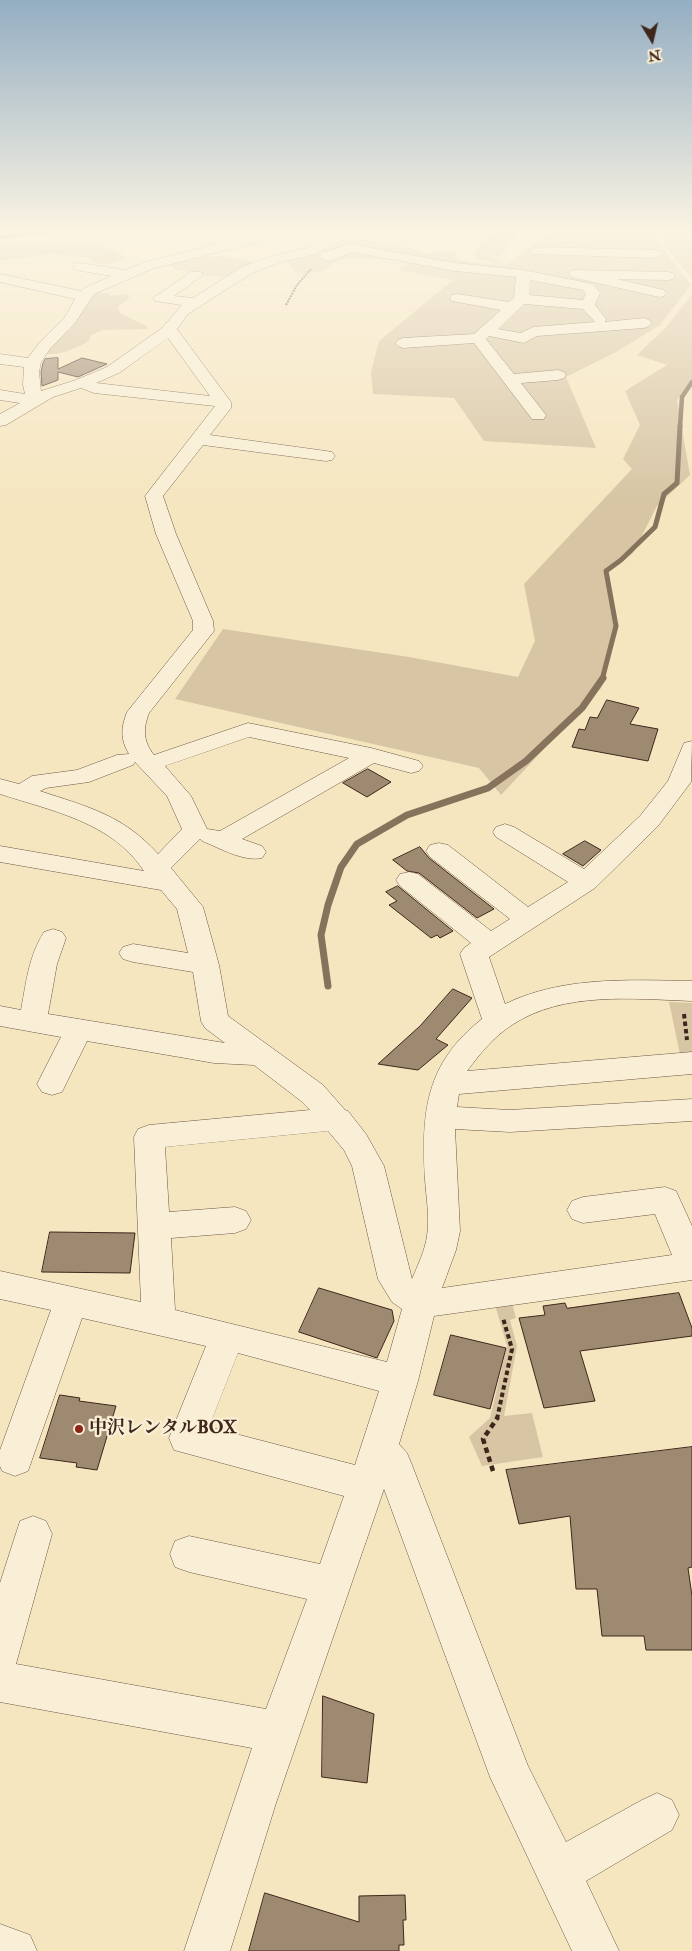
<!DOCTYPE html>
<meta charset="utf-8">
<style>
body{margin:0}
#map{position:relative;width:692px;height:1951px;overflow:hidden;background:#f6e6c0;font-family:"IM FELL Double Pica",serif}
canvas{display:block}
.north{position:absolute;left:627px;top:15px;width:50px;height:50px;-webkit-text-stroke:4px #f9efd6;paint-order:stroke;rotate:171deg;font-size:14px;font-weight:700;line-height:20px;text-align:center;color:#3e261b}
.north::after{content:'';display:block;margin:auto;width:18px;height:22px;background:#3e261b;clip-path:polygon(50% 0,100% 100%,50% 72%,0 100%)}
</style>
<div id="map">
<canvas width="692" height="1951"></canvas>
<div class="north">N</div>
</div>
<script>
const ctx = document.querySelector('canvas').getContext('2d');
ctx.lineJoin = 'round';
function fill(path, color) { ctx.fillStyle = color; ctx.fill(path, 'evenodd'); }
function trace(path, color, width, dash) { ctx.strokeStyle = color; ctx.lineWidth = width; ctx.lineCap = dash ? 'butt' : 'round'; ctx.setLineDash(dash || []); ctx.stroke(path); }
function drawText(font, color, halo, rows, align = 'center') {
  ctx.font = font + ' "IM FELL Double Pica","Noto Serif JP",serif'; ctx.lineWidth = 4.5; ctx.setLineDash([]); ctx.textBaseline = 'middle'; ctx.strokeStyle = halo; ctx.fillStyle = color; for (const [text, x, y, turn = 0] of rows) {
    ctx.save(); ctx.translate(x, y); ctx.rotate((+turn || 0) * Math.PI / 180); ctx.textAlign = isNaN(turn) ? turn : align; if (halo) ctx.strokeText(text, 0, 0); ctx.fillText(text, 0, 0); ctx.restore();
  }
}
const green = new Path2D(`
 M495 230H524L500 256 493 257 503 265 477 259 474 252Z
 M552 230H649L691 285 660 325 616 352 566 377 596 448 484 441 454 398 373 394 371 372 379 341 453 280 398 270 410 262 353 257 334 262 323 271 302 274 294 271 285 258C297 257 309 256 320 252 328 250 331 243 340 241 363 236 405 246 428 254L434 251 455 253 458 260 505 266Z
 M692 230V279L653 231Z
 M78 243 113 249 127 258 109 264 94 263 91 258 51 254 0 261V246L29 244 49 247Z
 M222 256 256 262 232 275 221 277 177 270 168 263 198 257Z
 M95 293H108L110 296 126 294 130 297 118 307 120 313 147 326V329L103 330 91 335 89 341C75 349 59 356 42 354L59 336 71 329V325L87 298Z
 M692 294V382L677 400 690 475 657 506 633 553 607 573 618 627 601 688 501 795 479 768 175 699 223 629 409 657 518 677 535 641 524 584 632 469 623 459 640 425 625 391 667 365 637 355 667 326Z
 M669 1002 692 1003V1058L681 1059Z
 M512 1303 516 1318 510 1320 517 1346 504 1416 532 1413 543 1457 482 1466 469 1437 490 1418 507 1346 495 1305Z`);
const streamFar2 = new Path2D(`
 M0 237 56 230
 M680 427 682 397 692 382`);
const streamFar1 = new Path2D(`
 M602 680 616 626 606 571 621 560 655 527 664 494 677 483 680 426`);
const stream = new Path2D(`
 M328 986 321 935 328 905 341 867 357 844 407 815 488 788 526 761 582 708 603 678`);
const building = new Path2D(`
 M58 358V369L82 358 107 364 78 377 58 372V380L42 386 41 372 43 363 45 359Z
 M607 700 639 708 630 724 658 729 648 761 572 747 579 729 585 730 590 717 597 718Z
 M368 769 391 782 367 797 343 783Z
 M585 841 601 850 583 866 563 854Z
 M420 847 429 858 494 909 477 918 419 873 407 871 393 860Z
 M398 886 399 887 453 931 440 938 437 935 431 938 389 905 397 901 386 892Z
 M453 989 472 998 436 1039 448 1045 418 1070 378 1064 420 1026Z
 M50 1232 135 1233 130 1273 42 1272Z
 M319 1288 392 1310 394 1321 377 1358 299 1332Z
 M679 1293 692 1328V1336L580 1351 595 1401 544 1408 519 1318 545 1315 543 1306 565 1303 567 1308Z
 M451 1335 506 1348 490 1409 434 1395Z
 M60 1395 80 1398 79 1401 116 1406 97 1470 76 1467 77 1463 40 1458Z
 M692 1447V1567L688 1568 692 1596V1650H646L644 1636H602L597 1589H576L570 1516 519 1524 506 1470Z
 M323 1696 374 1714 367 1783 322 1777Z
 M265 1893 359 1922V1896L405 1895 406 1920H403L404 1945H399V1951H249Z`);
const pathFar2 = new Path2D(`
 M286 305 297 285 311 269`);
const pathFar1 = new Path2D(`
 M684 1014 687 1040
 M497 1419 512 1349 503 1318`);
const path = new Path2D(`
 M493 1471 483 1439 498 1417`);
const minor = new Path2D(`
 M244 230H257L263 237 259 242 152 269 94 294 75 323 50 349 41 362 39 372 41 391 76 380 107 367 162 328 182 305 155 301 153 298 191 272H201L203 275 174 296 193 298 242 267 272 256 306 248 322 238 347 230H367L366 233 332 244 316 254 281 262 252 273 188 314 177 329 231 402V408L210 435 326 451 332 452 335 456 332 460 326 461 203 445 163 496 176 534 213 621 214 631 149 713C143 729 143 741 154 755L248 723 371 748 419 761 423 766 419 771 411 773 374 763 242 839 262 846 266 852 262 858C243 862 220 848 202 841L200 839 171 868 203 907 219 965 228 1016 323 1085 345 1110 348 1111 366 1134 384 1166 412 1279C418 1265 425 1250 427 1236 430 1217 426 1197 425 1179 421 1111 426 1063 482 1019L460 954 464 948 471 943 400 886 396 880 400 874 409 872 418 874 491 931 510 919 430 857 426 851 430 845 439 843 448 845 528 907 568 882 496 837 493 832 496 827 505 824 514 827 584 869 640 816 668 781 684 743 692 741 691 782 658 826 595 888 489 957 505 1004C563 976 629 980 692 981V1001C634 999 563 991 512 1025 493 1037 480 1054 467 1071L692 1052V1074L459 1094 457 1107 510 1110 692 1099V1121L510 1132 455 1129 460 1231 456 1250 442 1288 672 1255 655 1214 583 1223 572 1219 567 1210 572 1201 583 1197 665 1187 676 1191 692 1226V1280L434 1316 418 1381 399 1444 407 1453 412 1465 528 1766 566 1842 642 1800 657 1793 672 1800 679 1815 672 1830 586 1881 619 1951H572L490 1777 384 1489 276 1803 230 1951H184L252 1748 0 1702V1583L20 1521 33 1516 46 1521 52 1534 16 1664 266 1709 307 1599 189 1572 175 1567 170 1554 175 1541 189 1536 320 1564 344 1496 174 1450 169 1438 206 1346 82 1318 28 1471 15 1476 2 1471 0 1466V1450L51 1310 0 1299V1271L141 1302 134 1137 138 1129 149 1125 310 1110 301 1101 254 1065 214 1063 87 1041 62 1092 52 1095 42 1092 37 1084 61 1037 0 1026V1006L21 1010C26 983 29 955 44 932L53 929 62 932 66 938 57 964 48 1014 225 1043 205 1028 201 1021 193 972 133 962 123 959 119 953 123 947 133 944 188 953 177 909 161 890 0 862V846L144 871C112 822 52 811 0 794V779L19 784 32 776 77 770 117 755 129 754C120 739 121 728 127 712L193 630V621L156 534 145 496 215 406 94 393 81 388 53 397 6 425 0 426V414L20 403 0 400V390L25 394 23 385 24 367 0 364V354L28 358 39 343 65 317 75 299 0 282V274L81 291 84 288 112 276 75 270 73 267 75 264 80 263 126 270 142 263 248 236ZM168 338 210 396 96 383 119 373ZM249 737 349 758 220 831 207 829 191 796 165 766ZM135 762 167 796 182 829 158 854C123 815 88 807 40 791L46 788 89 782 133 765ZM328 1131 344 1150 352 1166 378 1279 392 1302 402 1309 387 1362 175 1310 171 1238 235 1233 246 1229 251 1220 246 1211 235 1207 169 1212 165 1147ZM238 1353 379 1391 355 1465 209 1427Z
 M350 244 455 263 523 270 593 284 600 293 595 305 606 319 605 322 644 318 649 320 652 323 649 326 644 328 537 336 524 343 489 336 486 339 514 374 558 370 564 372 566 375 564 378 558 380 521 383 546 415 544 419H532L474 343 403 348 398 346 395 343 398 340 403 338 474 334 501 310 452 301 450 298 452 295 457 294 509 302 514 298 516 277 455 271 352 252 330 261 322 259 320 256 322 253ZM530 280 583 290 586 293 583 300 529 295ZM524 304 583 309 595 322 533 327 521 333 498 329Z
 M537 247 656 250 663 254 656 258 532 254 530 251Z
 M576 270 668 272 673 273 675 276 673 279 668 280 617 279 664 290 666 293 664 296 659 297 571 277 569 274 571 271Z
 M0 1924 30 1935 37 1951H0Z`);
const markers = [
 [79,1429,5,"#8f2418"]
];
const nearPoinames = [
 ["中沢レンタルBOX",89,1429]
];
fill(green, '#d7c5a4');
trace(streamFar2, '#87725c', 4.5);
trace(streamFar1, '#87725c', 5);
trace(stream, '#87725c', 7);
fill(building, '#9e8a71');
trace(building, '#3e261b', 1);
trace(minor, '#6c5644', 1);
trace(pathFar2, '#3e261b', 2, [2, 1]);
trace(pathFar1, '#3e261b', 4, [4.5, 3]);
trace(path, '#3e261b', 4.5, [5.5, 4]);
fill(minor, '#f9efd6');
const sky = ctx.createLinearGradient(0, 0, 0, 503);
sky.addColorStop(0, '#94aec2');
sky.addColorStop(0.46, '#fbf4e3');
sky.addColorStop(1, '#fbf4e300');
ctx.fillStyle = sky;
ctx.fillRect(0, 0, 692, 503);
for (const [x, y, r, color] of markers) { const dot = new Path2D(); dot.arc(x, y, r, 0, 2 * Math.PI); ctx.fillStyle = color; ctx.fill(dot); trace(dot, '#f9efd6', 2); }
drawText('bold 18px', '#3e261b', '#f9efd6', nearPoinames, 'left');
</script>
